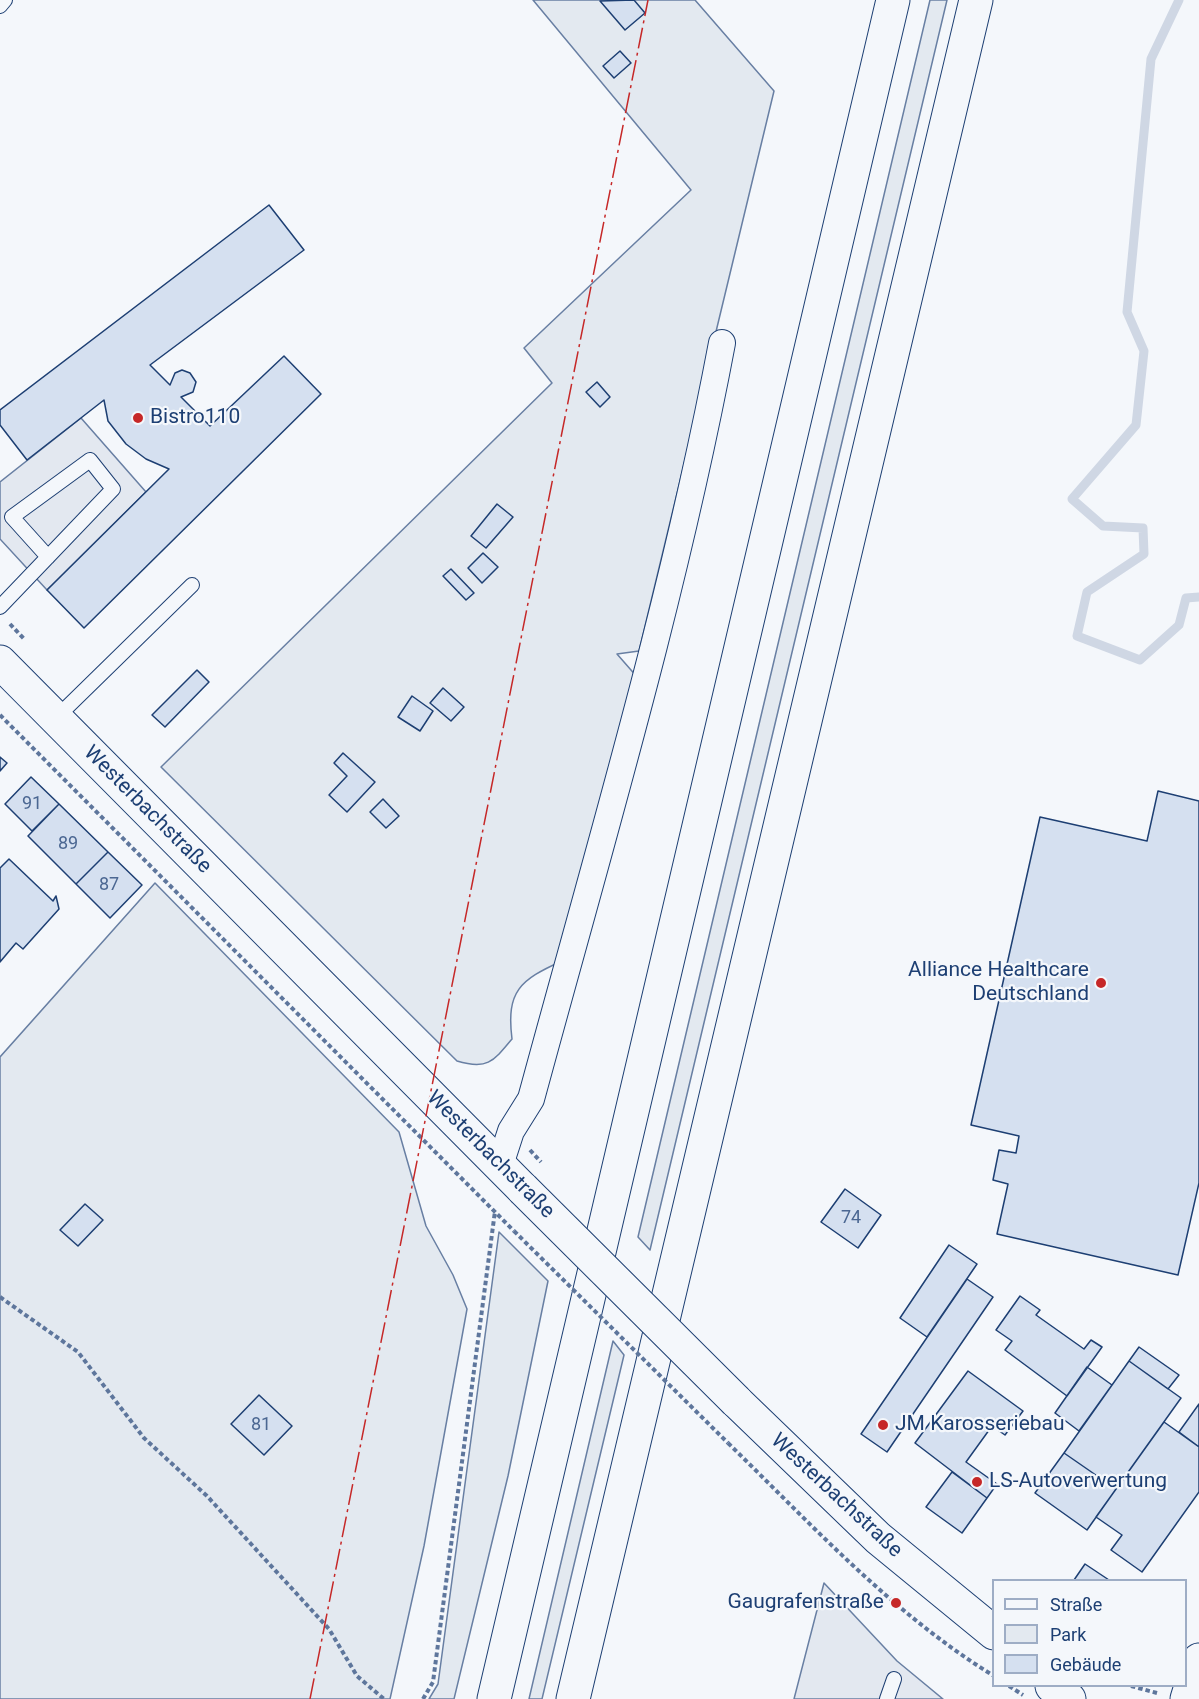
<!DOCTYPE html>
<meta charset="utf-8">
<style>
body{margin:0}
#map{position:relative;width:1199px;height:1699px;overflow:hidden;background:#f4f7fb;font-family:Roboto,sans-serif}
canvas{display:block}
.legend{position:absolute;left:992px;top:1579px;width:195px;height:108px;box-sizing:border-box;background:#f4f7fb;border:2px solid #9eadc5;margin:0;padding:8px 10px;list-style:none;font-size:18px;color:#1d3f73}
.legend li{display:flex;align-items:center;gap:12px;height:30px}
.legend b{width:30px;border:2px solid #9eadc5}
</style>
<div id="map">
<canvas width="1199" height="1699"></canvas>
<ul class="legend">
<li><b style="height:8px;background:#f4f7fb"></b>Straße</li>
<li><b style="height:16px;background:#e3e9f0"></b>Park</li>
<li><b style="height:16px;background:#d5e0f0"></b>Gebäude</li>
</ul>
</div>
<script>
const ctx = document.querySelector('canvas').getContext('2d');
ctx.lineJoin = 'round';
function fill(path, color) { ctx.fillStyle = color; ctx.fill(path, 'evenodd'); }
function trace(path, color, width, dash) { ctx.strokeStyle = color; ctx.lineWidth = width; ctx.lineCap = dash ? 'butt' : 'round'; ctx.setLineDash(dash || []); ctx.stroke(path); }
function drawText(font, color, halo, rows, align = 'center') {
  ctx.font = font + ' Roboto,sans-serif'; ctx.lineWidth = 4.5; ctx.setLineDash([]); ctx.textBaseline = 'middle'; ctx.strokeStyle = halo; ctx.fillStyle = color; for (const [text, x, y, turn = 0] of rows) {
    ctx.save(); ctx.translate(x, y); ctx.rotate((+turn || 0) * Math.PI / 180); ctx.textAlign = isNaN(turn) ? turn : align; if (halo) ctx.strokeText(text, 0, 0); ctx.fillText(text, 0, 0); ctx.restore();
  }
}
const green = new Path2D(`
 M533 0H695L774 91 639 651 617 654 638 678 562 961C520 980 506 991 512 1039 493 1062 487 1070 457 1061L161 767 552 383 524 348 691 190Z
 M930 0H947L650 1250 638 1237Z
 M155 883 399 1132 426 1226 453 1275 467 1309 424 1546 390 1699H0V1057Z
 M499 1232 548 1281 508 1476 454 1699H429L438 1684Z
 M613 1341 624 1355 542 1699H529Z`);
const parking = new Path2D(`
 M81 418 146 492 47 590 0 539V482Z
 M824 1583 897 1661 943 1699H794Z`);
const stream = new Path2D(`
 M1179 0 1151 59 1127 312 1144 351 1136 425 1072 499 1103 526 1143 528 1144 554 1087 592 1077 636 1140 660 1179 625 1186 598 1199 597`);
const building = new Path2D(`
 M634 0 645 13 625 30 600 1Z
 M620 51 631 63 614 78 603 66Z
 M269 205 304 250 150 365 170 385 175 373 182 370 190 373 196 382 193 392 181 397 210 426 284 356 321 394 84 628 47 590 169 469 146 459 126 444 108 421 104 400 27 460 0 425V410Z
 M597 382 610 397 600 407 586 392Z
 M497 504 513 517 486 548 471 536Z
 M483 553 498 567 482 583 468 568Z
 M451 569 474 593 466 600 443 576Z
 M197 670 209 682 165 727 152 715Z
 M443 688 464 707 451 721 430 703Z
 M412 696 433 711 420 731 398 717Z
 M343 753 375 782 347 812 329 795 347 776 334 763Z
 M0 757 7 763 0 771Z
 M31 777 59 804 32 831 5 804Z
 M1158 791 1199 801V1183L1178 1275 997 1234 1008 1184 993 1180 999 1150 1016 1153 1019 1136 971 1125 1040 817 1147 841Z
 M383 799 399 816 386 828 370 812Z
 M59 804 108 852 76 884 28 836Z
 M108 852 142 885 110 918 76 884Z
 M9 859 53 901 56 896 59 909 23 949 16 943 0 962V868Z
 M845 1189 881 1215 858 1248 821 1222Z
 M85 1204 103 1220 78 1246 60 1230Z
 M949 1245 977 1264 927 1337 900 1318Z
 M967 1279 993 1297 887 1452 861 1434Z
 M1020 1296 1040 1310 1036 1315 1084 1349 1091 1340 1102 1347 1067 1396 1005 1350 1012 1341 996 1330Z
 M1139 1347 1179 1375 1168 1389 1129 1361Z
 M1129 1361 1181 1398 1116 1489 1064 1453Z
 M1087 1367 1112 1385 1079 1431 1055 1413Z
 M968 1371 1023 1411 1005 1435 992 1426 966 1462 997 1484 987 1498 915 1443Z
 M259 1395 292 1426 264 1455 231 1424Z
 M1199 1404V1447L1179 1432Z
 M1164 1422 1199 1447V1492L1142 1572 1111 1550 1122 1535 1096 1517Z
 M1064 1453 1116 1489 1087 1530 1035 1493Z
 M952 1472 987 1498 962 1533 926 1507Z
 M1085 1564 1109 1580H1074Z`);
const path = new Path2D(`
 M10 624 25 640
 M0 715 514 1231
 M0 1297 78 1352 144 1438 207 1496 329 1629 357 1676 384 1699
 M728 1443C812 1525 893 1614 994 1676
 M1009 1686 1023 1695
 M1131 1686 1157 1693
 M423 1699 433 1682 495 1211`);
const lane = new Path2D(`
 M0 6 5 0
 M0 607 113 489 90 460 12 517 48 557
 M56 718 192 585
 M887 1699 894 1679`);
const street = new Path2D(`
 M500 1165 511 1131 531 1099C599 848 674 598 722 343`);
const secondary = new Path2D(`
 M0 662 523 1189
 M736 1401 878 1538 994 1633
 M1052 1686 1069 1699
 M1187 1699 1199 1660`);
const highway = new Path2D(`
 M494 1699 893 0
 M573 1699 976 0`);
const pathBridge = new Path2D(`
 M530 1150 541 1162
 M514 1231 728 1443`);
const secondaryBridge = new Path2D(`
 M523 1189 736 1401`);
const power = new Path2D(`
 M310 1699 648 0`);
const markers = [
 [138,418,6,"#c62828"],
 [1101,983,6,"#c62828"],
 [883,1425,6,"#c62828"],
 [977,1482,6,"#c62828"],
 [896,1603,6,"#c62828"]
];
const numberNames = [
 ["91",32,804],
 ["89",68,844],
 ["87",109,885],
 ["74",851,1218],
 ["81",261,1425]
];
const poiNames = [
 ["Bistro110",150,418],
 ["Alliance Healthcare",1089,971,"right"],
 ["Deutschland",1089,995,"right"],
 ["JM Karosseriebau",895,1425],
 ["LS-Autoverwertung",989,1482],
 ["Gaugrafenstraße",884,1603,"right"]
];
const streetNames = [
 ["Westerbachstraße",147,810,45],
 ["Westerbachstraße",490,1155,45],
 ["Westerbachstraße",836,1496,43]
];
fill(green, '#e3e9f0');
trace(green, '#687fa3', 1.5);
fill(parking, '#e3e8f0');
trace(parking, '#687fa3', 1.5);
trace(stream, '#cfd7e4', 9);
fill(building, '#d5e0f0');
trace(building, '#1d3f73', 1.5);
trace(lane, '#1d3f73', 16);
trace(street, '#1d3f73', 28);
trace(secondary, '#1d3f73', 35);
trace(highway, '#1d3f73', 35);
trace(path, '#5e769c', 4, [4.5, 3]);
trace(lane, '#f4f7fb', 14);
trace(street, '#f4f7fb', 26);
trace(secondary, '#f4f7fb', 33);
trace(highway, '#f4f7fb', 33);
trace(secondaryBridge, '#1d3f73', 35, []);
trace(pathBridge, '#5e769c', 4, [4.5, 3]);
trace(secondaryBridge, '#f4f7fb', 33);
trace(power, '#c62828', 1.5, [21, 4.5, 3, 4.5]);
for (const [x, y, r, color] of markers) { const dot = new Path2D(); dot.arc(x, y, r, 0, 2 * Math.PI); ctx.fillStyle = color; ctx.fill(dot); trace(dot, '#f4f7fb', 2); }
drawText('18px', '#4b6792', null, numberNames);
drawText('21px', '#1d3f73', '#f4f7fb', poiNames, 'left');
drawText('21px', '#1d3f73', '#f4f7fb', streetNames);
</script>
